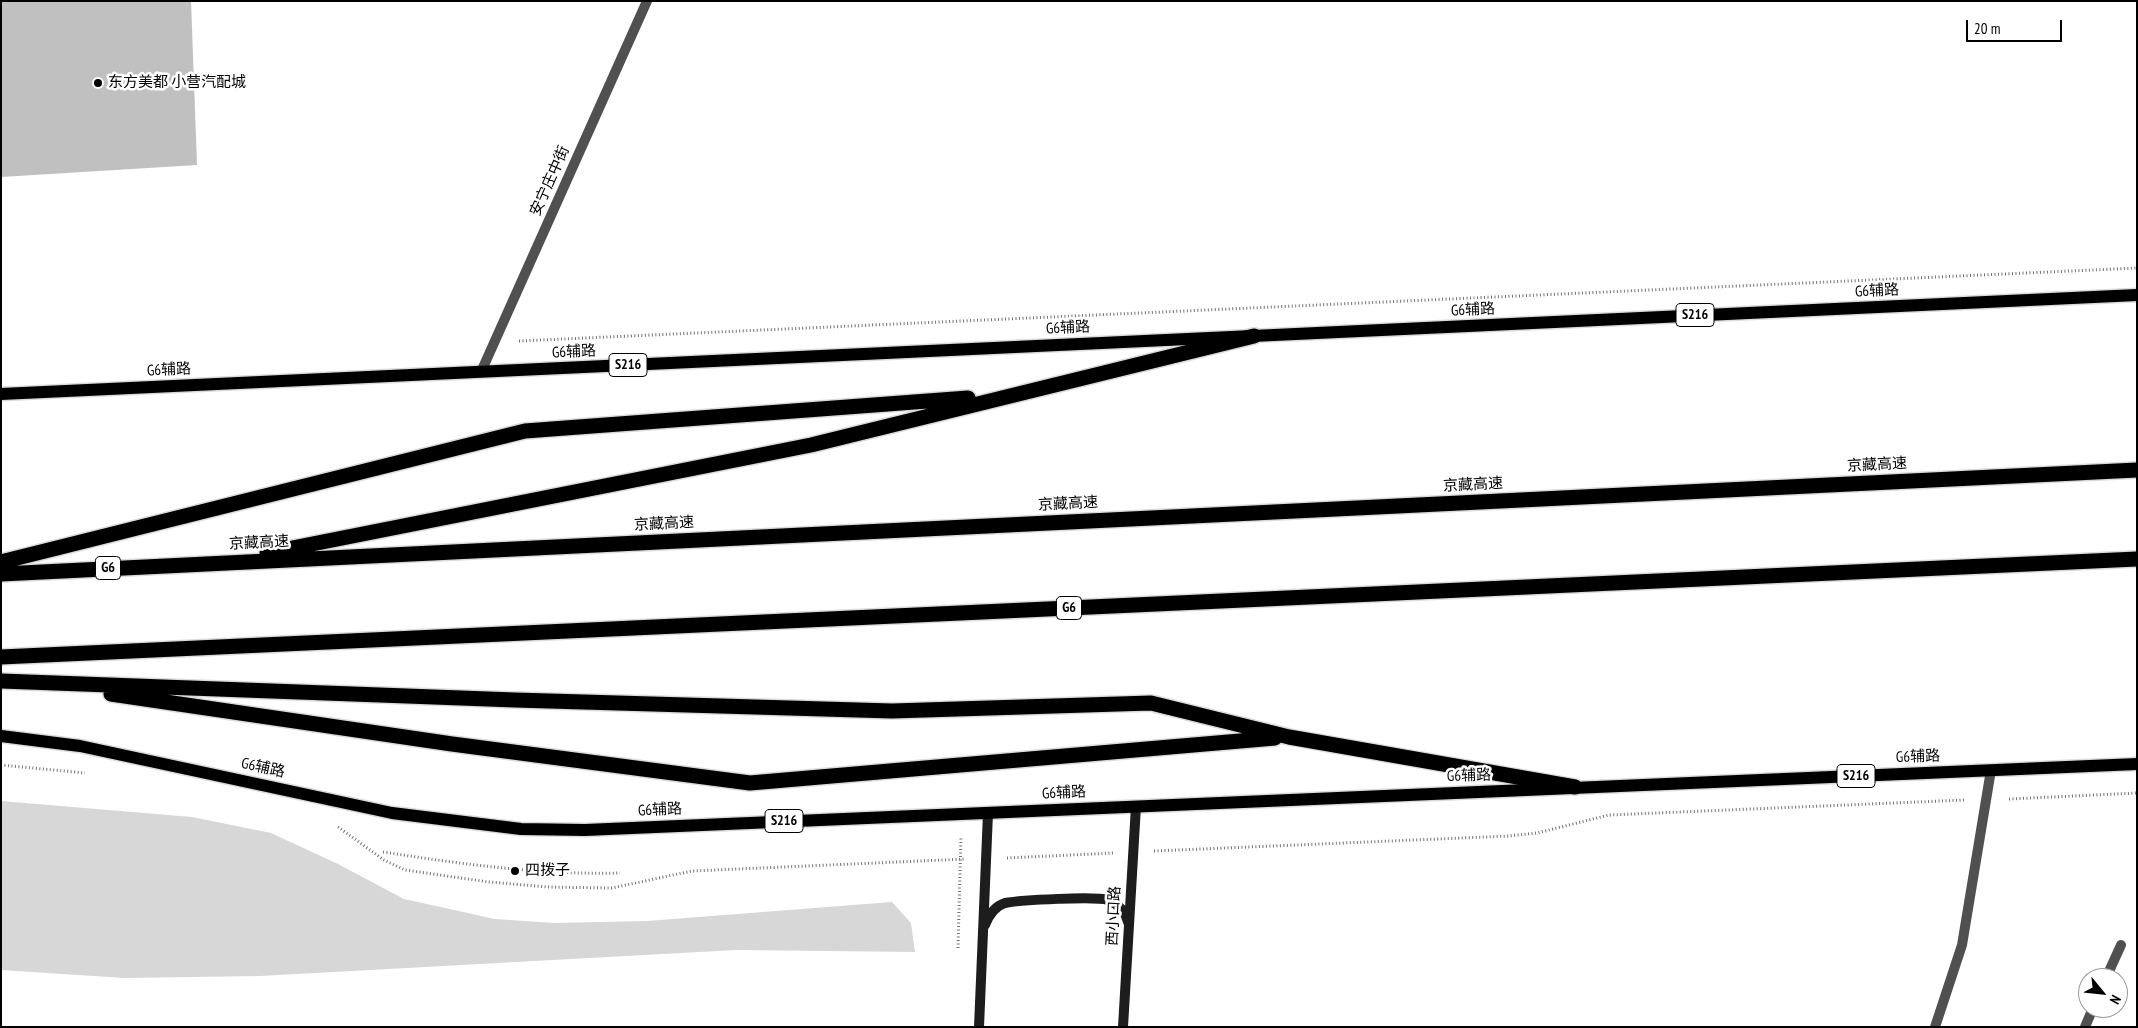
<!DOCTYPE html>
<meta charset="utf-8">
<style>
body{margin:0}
#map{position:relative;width:2138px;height:1028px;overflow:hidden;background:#fff;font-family:"PT Sans Narrow",sans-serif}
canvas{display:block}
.frame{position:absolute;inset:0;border:2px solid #000;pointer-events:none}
.north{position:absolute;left:2078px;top:968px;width:50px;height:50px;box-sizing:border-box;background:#fff;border:1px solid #999;border-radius:50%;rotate:118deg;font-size:14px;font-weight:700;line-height:20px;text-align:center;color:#000}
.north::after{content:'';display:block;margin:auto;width:18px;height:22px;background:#000;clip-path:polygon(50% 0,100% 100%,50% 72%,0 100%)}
.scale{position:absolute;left:1966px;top:20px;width:96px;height:22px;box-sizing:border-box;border:2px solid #000;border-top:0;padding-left:6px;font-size:15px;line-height:18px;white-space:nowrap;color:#000;-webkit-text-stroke:4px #fff;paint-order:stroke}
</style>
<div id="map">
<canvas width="2138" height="1028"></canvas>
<div class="frame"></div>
<div class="north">N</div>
<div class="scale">20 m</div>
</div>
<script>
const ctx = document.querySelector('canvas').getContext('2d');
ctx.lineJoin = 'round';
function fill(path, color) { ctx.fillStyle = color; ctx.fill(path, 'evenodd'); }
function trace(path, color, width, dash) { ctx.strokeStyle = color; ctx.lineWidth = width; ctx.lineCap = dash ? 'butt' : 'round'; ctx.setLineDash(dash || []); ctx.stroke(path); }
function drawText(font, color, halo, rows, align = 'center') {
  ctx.font = font + ' "PT Sans Narrow","Noto Sans SC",sans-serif'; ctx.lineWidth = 5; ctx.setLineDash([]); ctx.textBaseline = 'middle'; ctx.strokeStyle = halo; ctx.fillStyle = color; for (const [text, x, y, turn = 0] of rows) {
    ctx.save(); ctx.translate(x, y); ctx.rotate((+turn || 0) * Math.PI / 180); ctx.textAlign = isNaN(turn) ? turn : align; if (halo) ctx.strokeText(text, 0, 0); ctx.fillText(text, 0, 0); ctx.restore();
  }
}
const green = new Path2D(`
 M1 801 192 817 271 833 338 864 404 899 495 919 554 923 647 921 892 902 911 923 915 952 736 950 260 976 124 978 1 970Z`);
const building = new Path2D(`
 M1 1H191L197 165 1 177Z`);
const path = new Path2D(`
 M519 341 2137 268
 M1 765 85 773
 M2009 799 2137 793
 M338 827 384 860 405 870 489 882 548 887 612 888 692 871 966 859
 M1154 851 1509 836 1537 833 1609 815 1965 800
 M383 852C462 864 540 875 620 873
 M1007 858 1113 853
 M958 948 961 836`);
const service = new Path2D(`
 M1935 1027 1962 945 1991 770`);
const minor = new Path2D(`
 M2106 978 2121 945
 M2085 1027 2093 1008`);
const tertiary = new Path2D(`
 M481 372 647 1`);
const secondary = new Path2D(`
 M985 925C989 915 995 906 1005 903 1021 900 1096 896 1108 900 1118 904 1126 912 1128 922
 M979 1027 988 813
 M1123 1027 1136 806`);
const primary = new Path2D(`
 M1 394 2137 295
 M1 736 80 746 392 813 521 829 585 830 2137 764`);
const motorway = new Path2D(`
 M267 553 811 445 1254 336
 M1 562 525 431 968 398
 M1 574 2137 470
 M1 657 2137 559
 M1 681 515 700 892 711 1151 703 1289 737 1575 787
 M111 694 452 744 750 783 1275 738`);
const markers = [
 [98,83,5,"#000"],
 [515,871,5,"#000"]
];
const shields = [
 [1695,315,38],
 [628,365,38],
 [108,568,25],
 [1069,608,25],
 [1856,776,38],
 [784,821,38]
];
const shieldNames = [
 ["S216",1695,315],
 ["S216",628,365],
 ["G6",108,568],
 ["G6",1069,608],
 ["S216",1856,776],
 ["S216",784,821]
];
const poiNames = [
 ["东方美都 小营汽配城",108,83],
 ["四拨子",525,871]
];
const streetNames = [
 ["安宁庄中街",550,181,-66],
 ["G6辅路",1877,291,-3],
 ["G6辅路",1473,310,-3],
 ["G6辅路",1068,328,-3],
 ["G6辅路",574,352,-3],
 ["G6辅路",169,370,-3],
 ["京藏高速",1877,465,-3],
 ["京藏高速",1473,485,-3],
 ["京藏高速",1068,504,-3],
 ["京藏高速",664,524,-3],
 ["京藏高速",259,543,-3],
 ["G6辅路",1918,757,-2],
 ["G6辅路",263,768,12],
 ["G6辅路",1469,776,-2],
 ["G6辅路",1064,793,-3],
 ["G6辅路",660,810,-3],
 ["西小口路",1114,916,-87]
];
fill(green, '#d7d7d7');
fill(building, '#c0c0c0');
trace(primary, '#dbdbdb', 15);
trace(motorway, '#dbdbdb', 18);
trace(path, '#727272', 3, [1, 2.5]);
trace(service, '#505050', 10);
trace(minor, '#505050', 10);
trace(tertiary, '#505050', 10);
trace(secondary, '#1d1d1d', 10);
trace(primary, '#000', 12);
trace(motorway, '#000', 15);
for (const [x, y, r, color] of markers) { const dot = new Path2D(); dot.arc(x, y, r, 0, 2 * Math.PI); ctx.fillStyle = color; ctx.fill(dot); trace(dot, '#fff', 2); }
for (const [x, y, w] of shields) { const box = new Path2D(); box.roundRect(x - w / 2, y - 11.5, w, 23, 4); ctx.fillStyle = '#fff'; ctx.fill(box); trace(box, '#000', 1); }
drawText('bold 14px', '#000', null, shieldNames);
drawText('15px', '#000', '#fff', poiNames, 'left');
drawText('15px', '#000', '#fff', streetNames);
</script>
